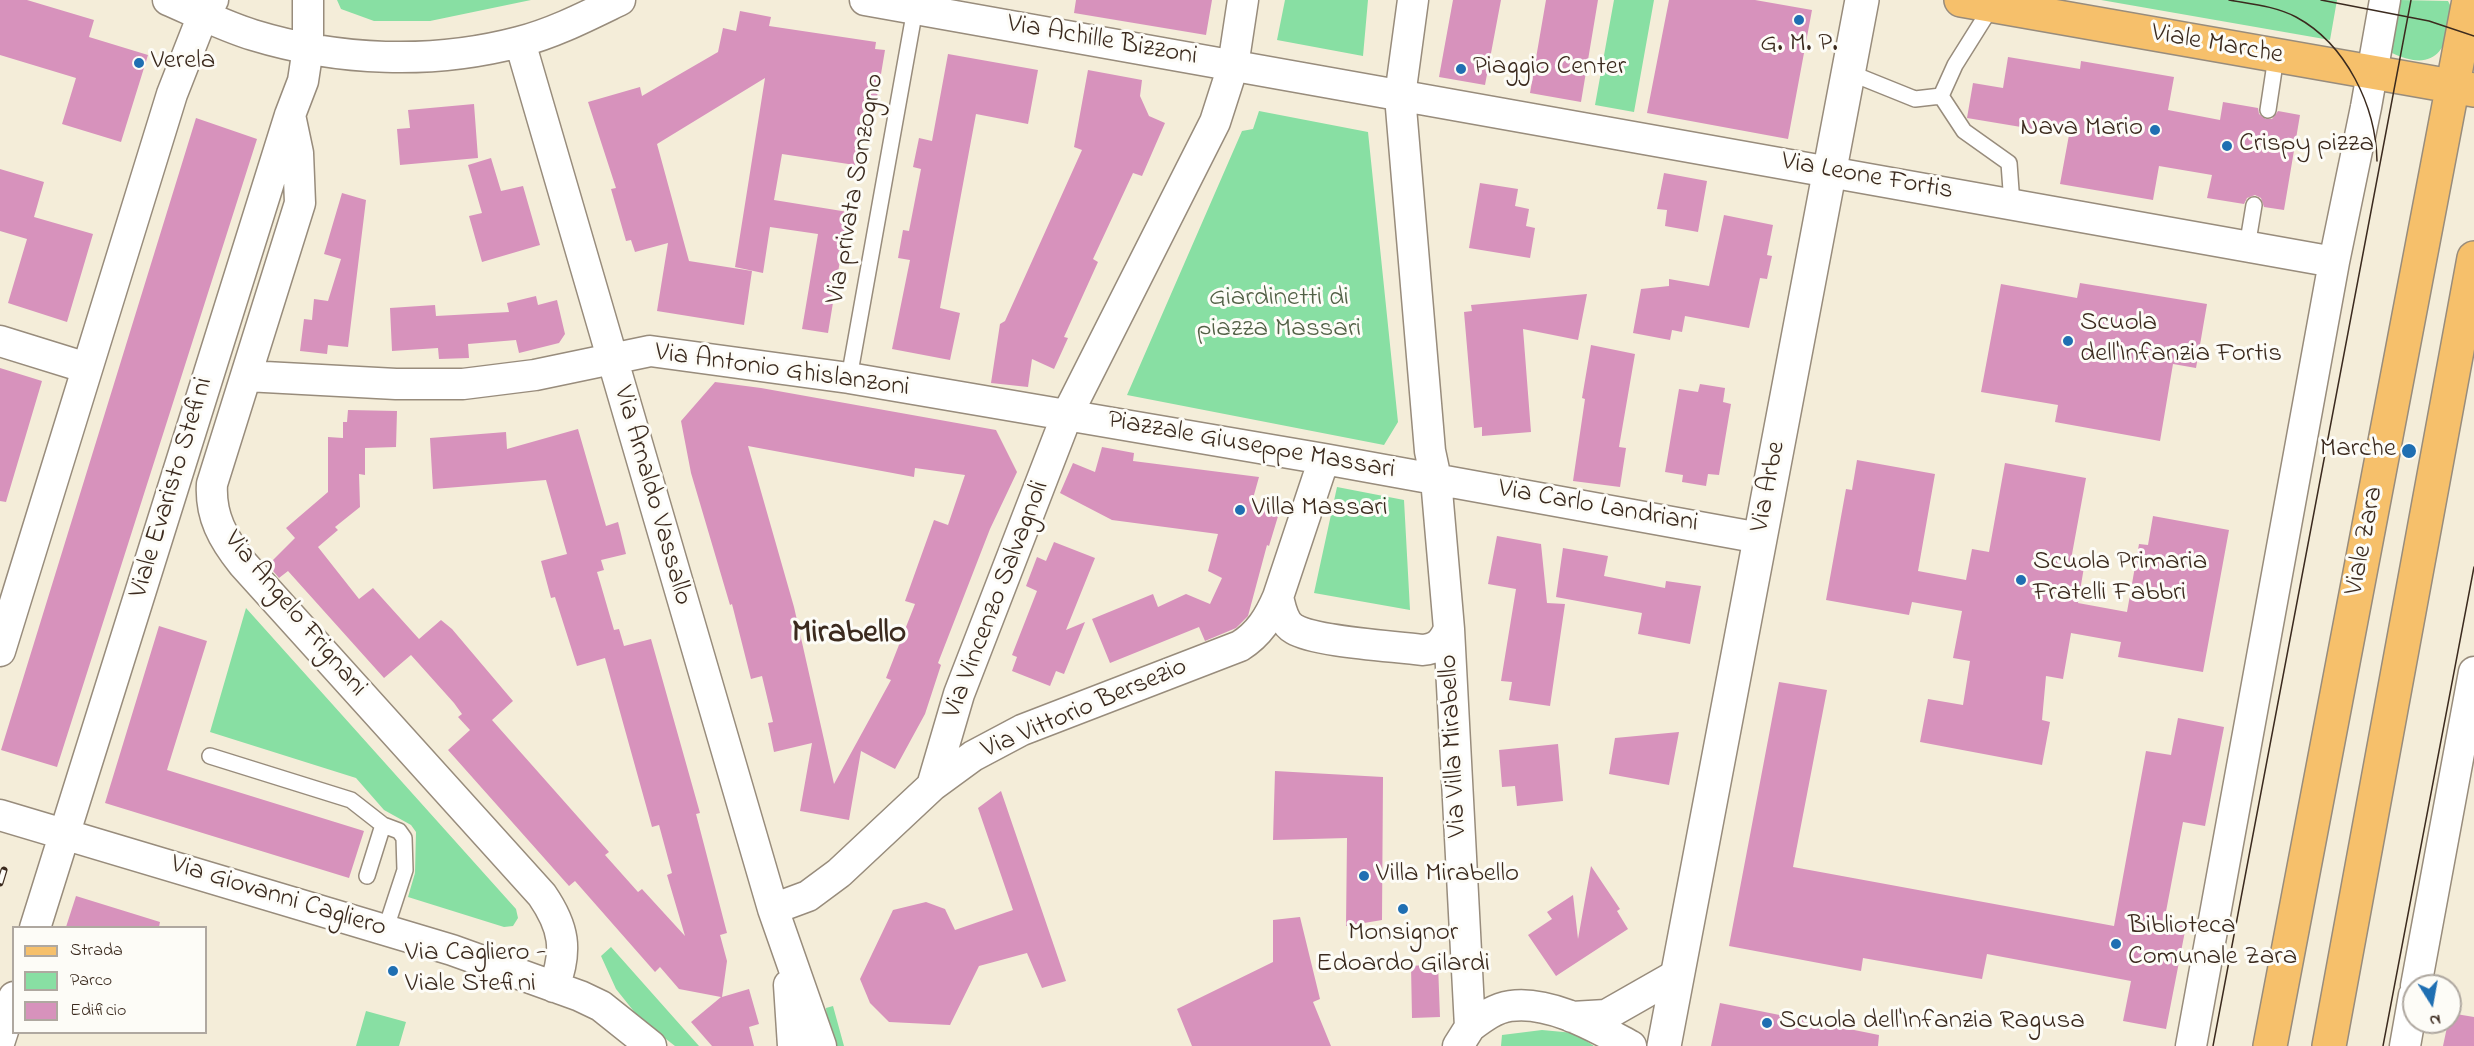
<!DOCTYPE html>
<style>
body{margin:0}
#map{position:relative;width:2474px;height:1046px;overflow:hidden;background:#f4edd9;font-family:"Indie Flower",sans-serif}
canvas{display:block}
.legend{position:absolute;left:12px;top:926px;width:195px;height:108px;box-sizing:border-box;background:#fdfcf7;border:2px solid #afa8a0;margin:0;padding:8px 10px;list-style:none;font-size:18px;color:#3b2a1e}
.legend li{display:flex;align-items:center;gap:12px;height:30px}
.legend b{width:30px;border:2px solid #afa8a0}
.north{position:absolute;left:2402px;top:974px;width:60px;height:60px;box-sizing:border-box;background:#fdfcf7;border:2px solid #afa8a0;border-radius:50%;rotate:169deg;font-size:16px;font-weight:700;line-height:24px;text-align:center;color:#3b2a1e}
.north::after{content:'';display:block;margin:auto;width:21px;height:27px;background:#1f6fb2;clip-path:polygon(50% 0,100% 100%,50% 72%,0 100%)}
</style>
<div id="map">
<canvas width="2474" height="1046"></canvas>
<ul class="legend">
<li><b style="height:8px;background:#f6c06b"></b>Strada</li>
<li><b style="height:16px;background:#88dfa3"></b>Parco</li>
<li><b style="height:16px;background:#d792bc"></b>Edificio</li>
</ul>
<div class="north">N</div>
</div>
<script>
const ctx = document.querySelector('canvas').getContext('2d');
ctx.lineJoin = 'round';
function fill(path, color) { ctx.fillStyle = color; ctx.fill(path, 'evenodd'); }
function trace(path, color, width, dash) { ctx.strokeStyle = color; ctx.lineWidth = width; ctx.lineCap = dash ? 'butt' : 'round'; ctx.setLineDash(dash || []); ctx.stroke(path); }
function drawText(font, color, halo, rows, align = 'center') {
  ctx.font = font + ' "Indie Flower",sans-serif'; ctx.lineWidth = 6; ctx.setLineDash([]); ctx.textBaseline = 'middle'; ctx.strokeStyle = halo; ctx.fillStyle = color; for (const [text, x, y, turn = 0] of rows) {
    ctx.save(); ctx.translate(x, y); ctx.rotate((+turn || 0) * Math.PI / 180); ctx.textAlign = isNaN(turn) ? turn : align; if (halo) ctx.strokeText(text, 0, 0); ctx.fillText(text, 0, 0); ctx.restore();
  }
}
const green = new Path2D(`
 M337 0H531L430 21H374L341 9Z
 M1285 0H1368L1363 56 1277 40Z
 M1614 0H1654L1634 112 1595 105Z
 M2101 0H2337L2330 40Z
 M2400 0 2448 1C2453 9 2451 15 2450 24 2444 59 2426 69 2392 53Z
 M1259 111 1368 132 1398 422 1384 445 1127 395 1242 131 1253 129Z
 M1337 487 1404 500 1410 610 1314 593Z
 M246 608 516 909 518 918 513 926 504 927 408 897 415 873 416 832 411 825 384 810 356 778 210 732Z
 M611 947 699 1046H675L640 1019 616 989 601 956Z
 M833 1006 844 1046H829L826 1008Z
 M366 1011 406 1022 399 1046H356Z
 M1542 1030 1574 1033 1594 1046H1501L1502 1035Z`);
const building = new Path2D(`
 M0 0H27L94 20 89 37 148 55 121 142 62 124 76 78 0 55Z
 M1076 0H1212L1206 35 1074 13Z
 M1453 0H1501L1485 85 1439 77Z
 M1546 0H1598L1581 102 1530 93Z
 M1669 0H1755L1812 10 1788 139 1647 113Z
 M740 11 771 17 769 26 876 42 875 49 885 50 876 104 865 102 855 165 782 154 774 200 848 212 828 333 802 329 818 234 770 227 763 273 735 267 765 78 657 144 689 261 752 271 744 325 657 311 668 243 635 252 631 240 626 241 611 189 616 188 588 102 640 87 642 96 718 52 723 28 736 31Z
 M948 54 1038 70 1028 124 976 114 940 308 960 313 950 360 892 349 910 260 898 258 903 230 909 231 921 169 913 167 919 138 932 141Z
 M2008 57 2080 69 2081 61 2174 77 2168 110 2220 120 2223 102 2258 108 2259 114 2266 119H2272L2278 111 2300 115 2284 210 2264 207 2261 198 2255 195 2247 198 2244 204 2207 198 2212 175 2159 166 2153 200 2060 184 2069 135 1967 118 1973 83 2003 88Z
 M1088 70 1142 80 1140 96 1149 116 1165 123 1142 176 1133 173 1093 259 1098 262 1064 337 1068 338 1054 369 1032 359 1028 387 991 383 1000 324 1005 321 1082 150 1074 147Z
 M474 104 478 158 400 165 397 129 410 128 408 110Z
 M196 118 257 139 57 767 1 750Z
 M491 158 501 191 523 186 540 245 482 262 469 216 482 213 468 165Z
 M0 169 44 182 34 217 93 234 67 322 8 303 27 239 0 231Z
 M1664 173 1707 181 1698 232 1665 226 1667 210 1657 209Z
 M1480 183 1518 189 1515 206 1529 209 1526 226 1535 228 1530 258 1469 248Z
 M342 193 366 200 348 347 328 345 327 354 300 351 304 319 312 320 314 299 328 301 341 259 324 254Z
 M1724 215 1773 225 1767 255 1772 256 1767 279 1760 278 1749 328 1685 316 1682 332 1672 330 1670 340 1633 333 1641 289 1669 286V279L1709 286Z
 M2080 283 2207 304 2196 368 2173 364 2160 441 2055 422 2058 405 1981 392 2001 284 2077 298Z
 M1587 294 1578 340 1523 329 1531 432 1482 436V427L1474 428 1464 312 1472 311 1471 305Z
 M536 296 538 305 557 300 565 334 559 343 519 353 516 340 468 344 469 358 439 359 438 348 392 351 390 308 435 305 436 316 509 312 507 303Z
 M1591 345 1635 354 1619 447 1626 448 1620 487 1573 481 1585 399 1582 398Z
 M0 368 42 381 6 502 0 501Z
 M715 382 761 388 996 430 1017 472 990 529 938 663 941 665 925 714 895 769 861 751 849 820 800 811 812 743 774 752 768 723 773 722 762 676 751 679 732 604 730 605 691 473 681 421ZM748 446 914 477 915 468 965 475 948 525 934 520 905 601 915 604 886 678 891 680 834 784 794 607Z
 M1700 384 1725 388 1723 402 1731 404 1719 475 1708 474 1706 486 1682 482 1683 475 1665 472 1679 389 1698 392Z
 M348 410 397 411 396 447 365 448V475L359 474 360 507 335 527 338 530 318 547 359 599 373 588 419 639 441 620 452 629 513 701 492 720 609 852 605 855 638 892 642 889 685 936 667 875 672 873 659 825 652 827 605 658 577 666 555 597 551 598 541 561 567 554 546 480 433 489 430 438 506 432 507 449 578 429 606 526 618 522 626 554 601 560 604 570 597 572 600 582 614 630 619 629 624 646 651 639 700 813 696 814 727 933 720 935 727 961 722 997 749 989 759 1024 749 1027 754 1046H712L691 1022 721 997 679 989 660 967 655 972 575 881 569 886 448 750 470 730 458 717 462 714 454 703 411 655 384 678 288 571 279 578 268 565 295 538 286 528 328 492V437L343 438V422H347Z
 M1102 447 1134 453 1133 461 1259 477 1252 502 1279 513 1269 546 1267 545 1248 616 1236 628 1205 641 1199 627 1110 663 1092 619 1153 594 1158 607 1186 594 1210 604 1222 578 1208 571 1218 534 1112 520 1060 493 1073 463 1095 472Z
 M1857 460 1935 474 1918 571 1966 580 1972 549 1989 552 2005 463 2086 478 2070 565 2084 567 2078 603 2127 612 2139 544 2148 545 2153 516 2229 530 2203 672 2118 657 2121 642 2071 633 2063 679 2046 676 2042 720 2050 722 2042 765 1920 742 1928 699 1963 705 1970 661 1953 658 1962 611 1912 602 1909 615 1826 600 1846 489 1852 490Z
 M1497 536 1541 544 1547 603 1565 604 1550 706 1509 700 1512 682 1501 681 1516 589 1488 584Z
 M1054 542 1095 558 1066 630 1085 622 1064 674 1056 671 1050 686 1012 671 1017 657 1012 655 1037 591 1026 586 1037 557 1046 561Z
 M1563 548 1608 556 1604 576 1665 588 1666 581 1701 586 1690 644 1638 634 1642 613 1556 597Z
 M159 626 207 641 167 770 364 831 349 878 105 803Z
 M1779 682 1827 690 1793 867 2114 926 2146 751 2171 755 2178 718 2224 727 2205 826 2183 822 2164 922 2186 926 2166 1029 2123 1021 2131 981 1987 954 1982 979 1863 958 1861 971 1729 946Z
 M1679 732 1669 785 1609 774 1615 738Z
 M1558 744 1563 801 1517 806 1515 786 1502 787 1499 750Z
 M1275 771 1383 777 1382 920 1346 926 1347 838 1273 840Z
 M1001 791 1066 981 1042 988 1027 953 979 966 950 1025 889 1022 870 1003 860 979 893 910 926 902 945 909 955 930 1013 910 978 808Z
 M1591 866 1620 909 1617 911 1628 929 1556 976 1528 935 1552 919 1547 912 1573 895 1578 939Z
 M76 896 160 922 159 927H66Z
 M1300 917 1320 999 1313 1002 1331 1046H1192L1177 1009 1273 962V920Z
 M1438 964 1440 1017 1412 1018 1411 966Z
 M1720 1003 1879 1035 1878 1046H1711Z
 M2450 1013 2474 1017V1046H2443Z`);
const service = new Path2D(`
 M1992 6 1955 65 1941 96 1964 131 2009 163 2012 204
 M1848 72 1915 99 1941 96
 M2268 110 2276 57
 M2247 247 2254 205
 M849 378 915 9
 M210 756 351 800 383 825 399 831 404 838 405 870 385 931
 M367 876 383 825`);
const minor = new Path2D(`
 M168 0C196 12 224 26 253 35 338 61 432 65 519 42 554 33 587 16 620 0
 M865 0 2334 262
 M1413 0 1400 96 1430 451 1436 479 1449 629 1470 1027 1458 1046
 M520 42 773 909 821 1046
 M290 115 298 153 300 203 212 484C210 516 223 539 243 564L542 895C564 927 568 950 554 987
 M0 341 87 368
 M246 376 396 384H463L535 375 650 351 849 378 1324 459 1760 538
 M1278 597C1281 609 1283 623 1294 629 1316 642 1393 646 1422 650 1437 649 1443 643 1449 629
 M0 651 172 94 203 15 213 0
 M932 786 959 694 1067 415 1215 122 1233 66 1243 0
 M0 815 452 950 580 996 601 1006 651 1046
 M773 909 808 896 839 873 932 786 973 756 1022 730 1240 646C1259 634 1269 618 1278 597L1324 459
 M35 928 290 115 303 81 308 48V0
 M789 985 793 1046
 M2416 986 2474 672
 M1572 1017 1606 1015 1678 974
 M1470 1027C1482 1018 1495 1008 1510 1006 1550 1000 1597 1028 1631 1046
 M0 1040 14 997
 M2191 1046 2334 262 2366 107 2385 0
 M2405 1046 2414 995`);
const tertiary = new Path2D(`
 M1664 1046 1862 0`);
const primary = new Path2D(`
 M1961 0 2474 90
 M2270 1046 2469 0
 M2329 1046 2474 258`);
const tram = new Path2D(`
 M2229 0C2251 4 2275 6 2296 17 2346 44 2376 106 2377 161
 M2321 0 2429 21 2474 36
 M2213 1046 2411 0
 M2383 1046 2474 567`);
const rail = new Path2D(`
 M0 883 4 870`);
const markers = [
 [1799,20,6,"#1f6fb2"],
 [139,63,6,"#1f6fb2"],
 [1461,69,6,"#1f6fb2"],
 [2155,130,6,"#1f6fb2"],
 [2227,146,6,"#1f6fb2"],
 [2068,341,6,"#1f6fb2"],
 [2409,451,8,"#1f6fb2"],
 [1240,510,6,"#1f6fb2"],
 [2021,580,6,"#1f6fb2"],
 [1364,876,6,"#1f6fb2"],
 [1403,909,6,"#1f6fb2"],
 [2116,944,6,"#1f6fb2"],
 [393,971,6,"#1f6fb2"],
 [1767,1023,6,"#1f6fb2"]
];
const streetNames = [
 ["Via Achille Bizzoni",1102,42,10],
 ["Viale Marche",2217,46,10],
 ["Via Leone Fortis",1867,178,10],
 ["Via privata Sonzogno",857,189,-80],
 ["Via Antonio Ghislanzoni",782,372,8],
 ["Piazzale Giuseppe Massari",1251,447,10],
 ["Via Arbe",1770,487,-79],
 ["Viale Evaristo Stefini",173,488,-73],
 ["Via Arnaldo Vassallo",651,496,74],
 ["Via Carlo Landriani",1598,508,10],
 ["Viale Zara",2366,541,-79],
 ["Via Vincenzo Salvagnoli",998,600,-69],
 ["Via Angelo Frignani",294,615,50],
 ["Via Vittorio Bersezio",1085,710,-23],
 ["Via Villa Mirabello",1455,746,-93],
 ["Via Giovanni Cagliero",278,898,17]
];
const poiNames = [
 ["G. M. P.",1799,46,"center"],
 ["Verela",151,63],
 ["Piaggio Center",1473,69],
 ["Nava Mario",2143,130,"right"],
 ["Crispy pizza",2239,146],
 ["Scuola",2080,325],
 ["dell'Infanzia Fortis",2080,356],
 ["Marche",2396,451,"right"],
 ["Villa Massari",1252,510],
 ["Scuola Primaria",2033,564],
 ["Fratelli Fabbri",2033,595],
 ["Villa Mirabello",1376,876],
 ["Biblioteca",2128,928],
 ["Comunale Zara",2128,959],
 ["Monsignor",1403,935,"center"],
 ["Edoardo Gilardi",1403,966,"center"],
 ["Via Cagliero -",405,955],
 ["Viale Stefini",405,986],
 ["Scuola dell'Infanzia Ragusa",1779,1023]
];
const parkNames = [
 ["Giardinetti di",1279,300],
 ["piazza Massari",1279,331]
];
const districtNames = [
 ["Mirabello",849,636]
];
fill(green, '#88dfa3');
fill(building, '#d792bc');
trace(service, '#988c7c', 18);
trace(minor, '#988c7c', 33);
trace(tertiary, '#988c7c', 36);
trace(primary, '#988c7c', 36);
trace(service, '#fff', 15);
trace(minor, '#fff', 30);
trace(tertiary, '#fff', 33);
trace(primary, '#f6c06b', 33);
trace(tram, '#3b2a1e', 1.5);
trace(rail, '#3b2a1e', 7);
trace(rail, '#fdfcf7', 4.5, [14]);
for (const [x, y, r, color] of markers) { const dot = new Path2D(); dot.arc(x, y, r, 0, 2 * Math.PI); ctx.fillStyle = color; ctx.fill(dot); trace(dot, '#fdfcf7', 2); }
drawText('27px', '#3b2a1e', '#fdfcf7', streetNames);
drawText('27px', '#3b2a1e', '#fdfcf7', poiNames, 'left');
drawText('27px', '#526046', '#fdfcf7', parkNames);
drawText('bold 33px', '#3b2a1e', '#fdfcf7', districtNames);
</script>
